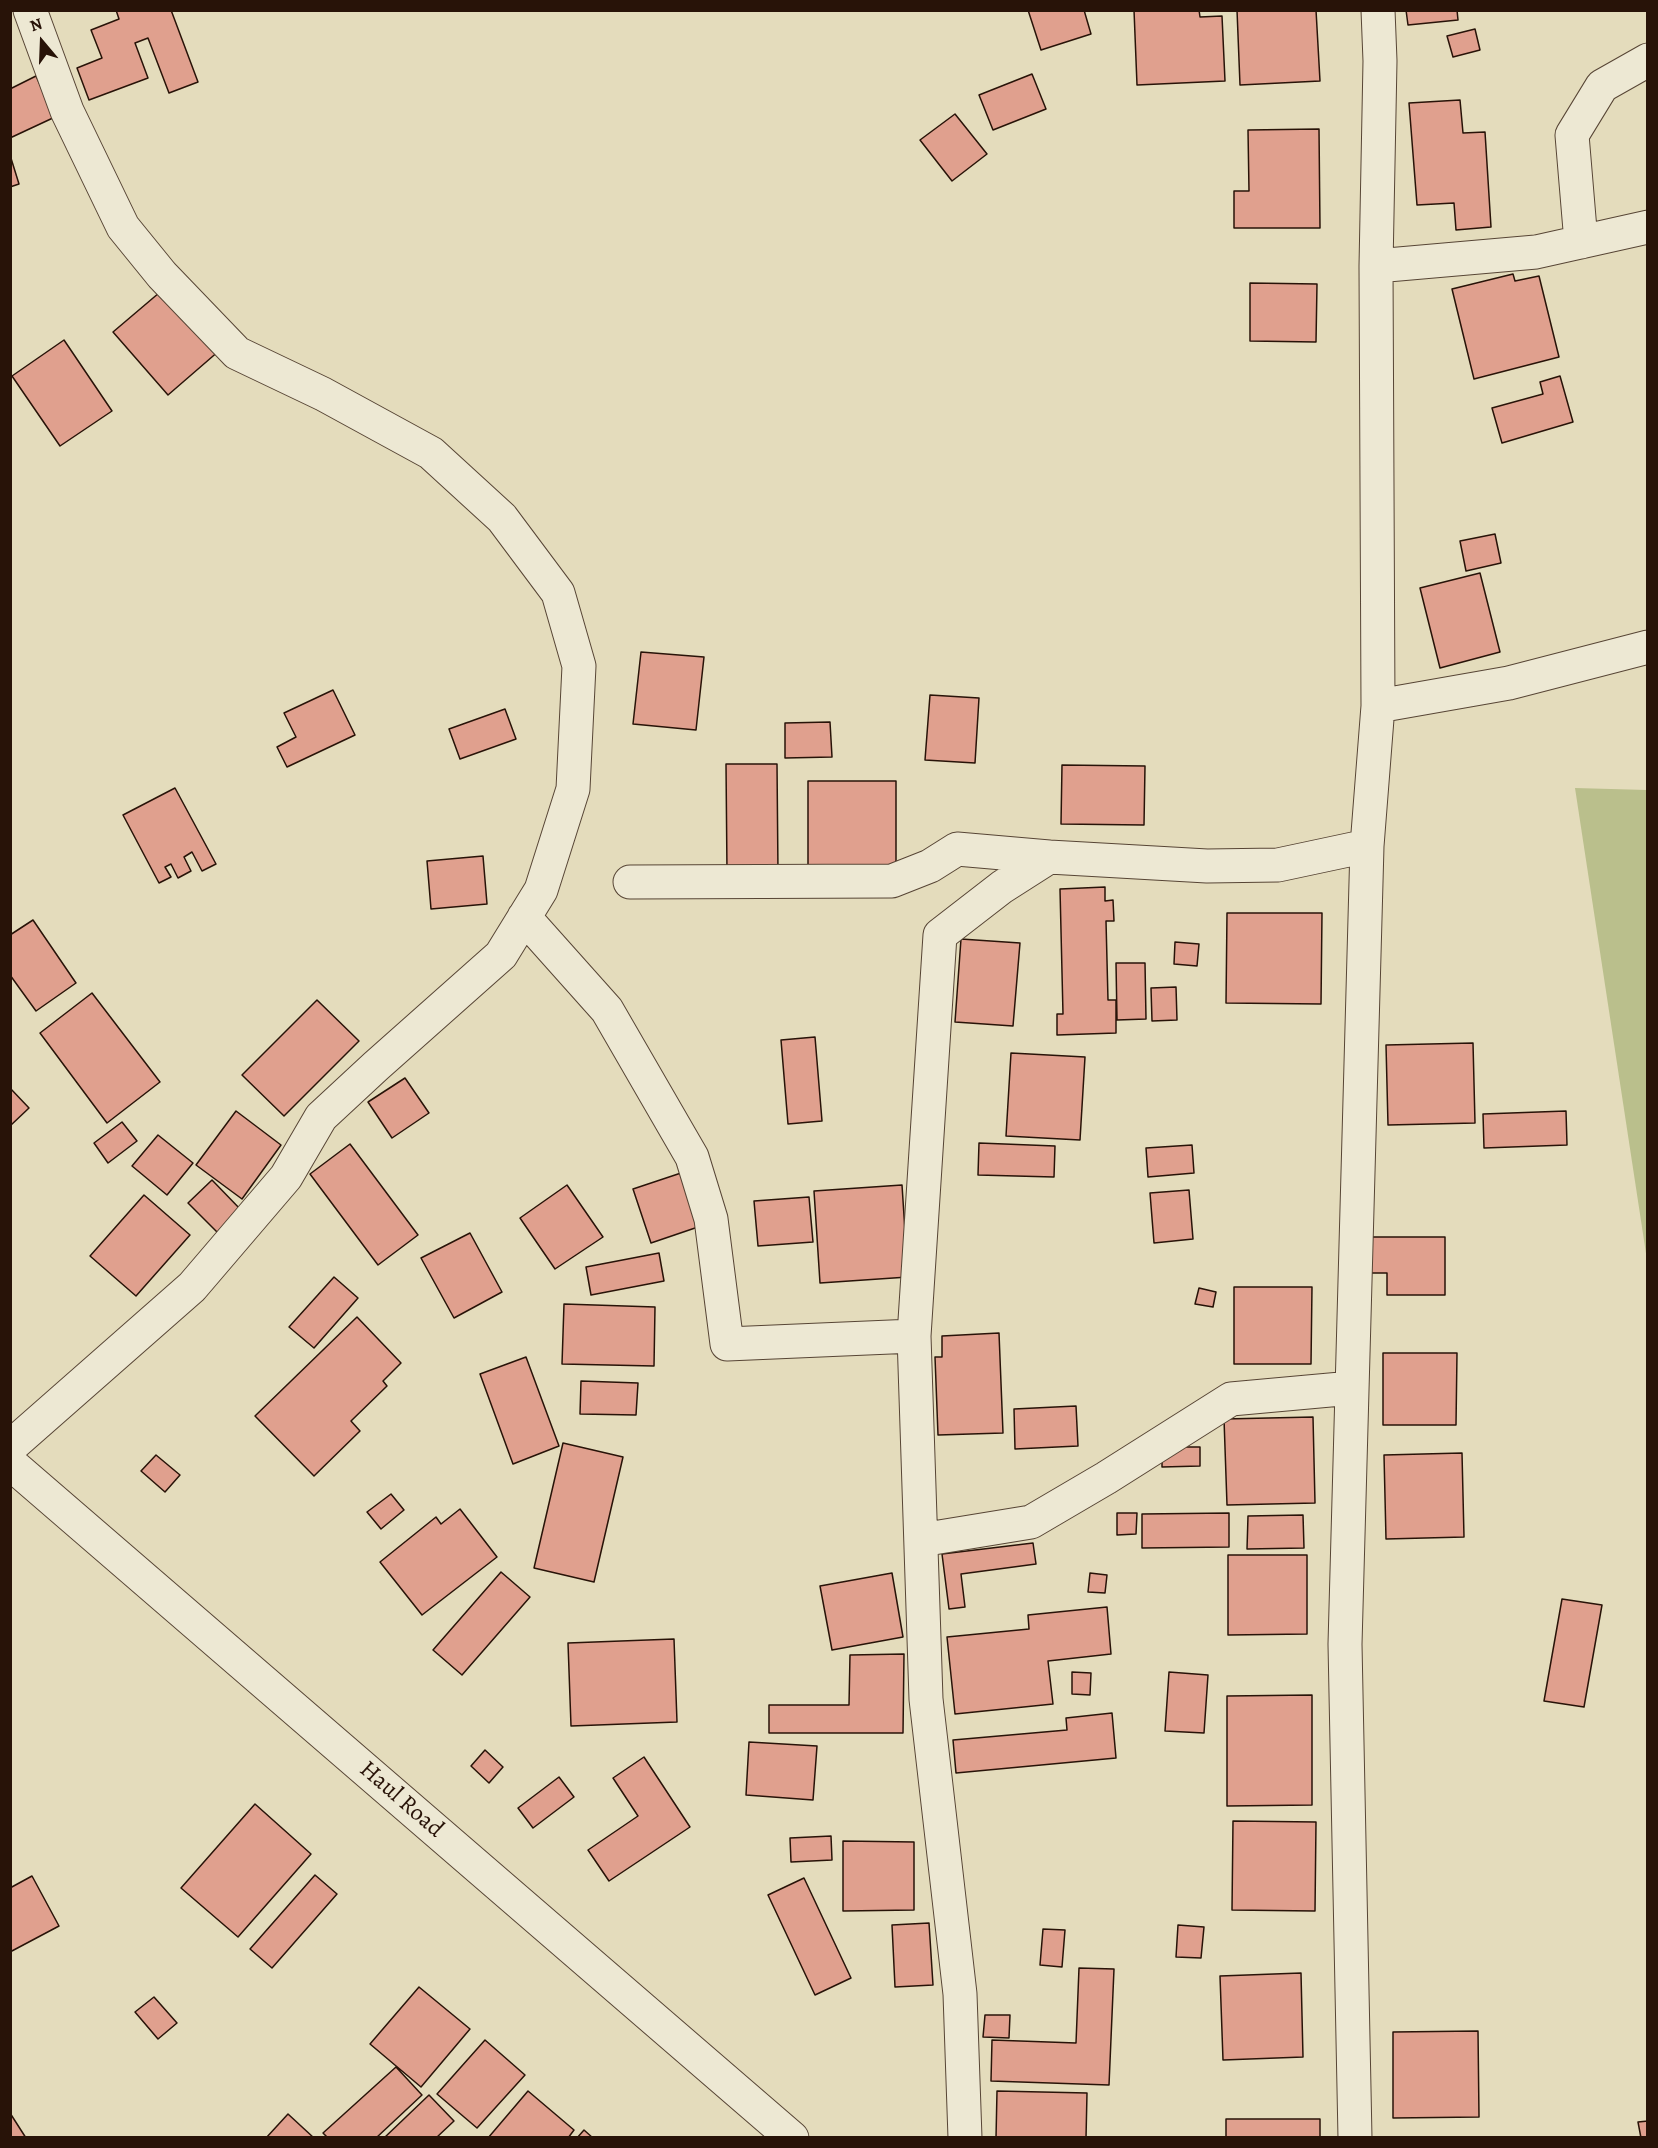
<!DOCTYPE html>
<style>
body{margin:0}
#map{position:relative;width:1658px;height:2148px;overflow:hidden;background:#e4dcbc;font-family:Alegreya,serif}
canvas{display:block}
.frame{position:absolute;inset:0;border:12px solid #281308;pointer-events:none}
.north{position:absolute;left:12px;top:12px;width:60px;height:60px;-webkit-text-stroke:4px #ede8d3;paint-order:stroke;rotate:341deg;font-size:16px;font-weight:700;line-height:24px;text-align:center;color:#281308}
.north::after{content:'';display:block;margin:auto;width:21px;height:27px;background:#281308;clip-path:polygon(50% 0,100% 100%,50% 72%,0 100%)}
</style>
<div id="map">
<canvas width="1658" height="2148"></canvas>
<div class="frame"></div>
<div class="north">N</div>
</div>
<script>
const ctx = document.querySelector('canvas').getContext('2d');
ctx.lineJoin = 'round';
function fill(path, color) { ctx.fillStyle = color; ctx.fill(path, 'evenodd'); }
function trace(path, color, width, dash) { ctx.strokeStyle = color; ctx.lineWidth = width; ctx.lineCap = dash ? 'butt' : 'round'; ctx.setLineDash(dash || []); ctx.stroke(path); }
function drawText(font, color, halo, rows, align = 'center') {
  ctx.font = font + ' Alegreya,serif'; ctx.lineWidth = 4.5; ctx.setLineDash([]); ctx.textBaseline = 'middle'; ctx.strokeStyle = halo; ctx.fillStyle = color; for (const [text, x, y, turn = 0] of rows) {
    ctx.save(); ctx.translate(x, y); ctx.rotate((+turn || 0) * Math.PI / 180); ctx.textAlign = isNaN(turn) ? turn : align; if (halo) ctx.strokeText(text, 0, 0); ctx.fillText(text, 0, 0); ctx.restore();
  }
}
const green = new Path2D(`
 M1575 788 1647 790V1260Z`);
const building = new Path2D(`
 M116 10H171L198 82 169 93 148 38 135 43 148 78 89 100 77 68 102 58 91 30 119 19Z
 M1028 10H1084L1091 34 1041 50Z
 M1134 10H1199L1200 17 1222 16 1225 81 1137 85Z
 M1237 10H1316L1320 81 1240 85Z
 M1406 10H1457L1458 20 1408 25Z
 M1475 29 1480 50 1453 57 1447 36Z
 M1032 74 1046 109 993 130 979 95Z
 M36 76 55 117 10 138V89Z
 M1460 100 1463 133 1485 132 1491 227 1456 230 1454 203 1417 205 1409 103Z
 M955 114 987 154 952 181 920 140Z
 M1319 129 1320 228H1234V191H1249L1248 130Z
 M10 155 19 184 10 187Z
 M1513 274 1515 281 1539 276 1559 357 1474 379 1452 289Z
 M1250 283 1317 284 1316 342 1250 341Z
 M166 287 220 350 168 395 113 332Z
 M64 340 112 411 60 446 12 376Z
 M1560 376 1573 422 1502 443 1492 408 1543 394 1540 382Z
 M1495 534 1501 563 1466 571 1460 541Z
 M1480 573 1500 652 1440 668 1420 588Z
 M641 652 704 657 696 730 633 724Z
 M333 690 355 735 287 767 277 747 296 737 284 713Z
 M930 695 979 698 975 763 925 760Z
 M505 709 516 739 460 759 449 729Z
 M830 722 832 757 785 758V723Z
 M726 764H777L778 873H727Z
 M1062 765 1145 766 1144 825 1061 824Z
 M808 781H896V869H808Z
 M175 788 216 864 202 871 192 852 184 857 191 871 178 878 171 864 165 867 171 877 159 883 123 815Z
 M483 856 487 904 431 909 427 861Z
 M1105 887V901L1113 900 1114 921H1106L1108 1000H1116V1033L1057 1035V1014H1063L1060 889Z
 M1227 913H1322L1321 1004 1226 1003Z
 M33 920 76 983 36 1011 10 975V935Z
 M961 939 1020 943 1013 1026 955 1022Z
 M1175 942 1199 944 1197 966 1174 964Z
 M1116 963H1145L1146 1019 1117 1020Z
 M1176 987 1177 1020 1152 1021 1151 988Z
 M92 993 160 1082 107 1123 40 1033Z
 M317 1000 359 1041 284 1116 242 1075Z
 M815 1037 822 1121 788 1124 781 1040Z
 M1473 1043 1475 1123 1388 1125 1386 1045Z
 M1011 1053 1085 1057 1080 1140 1006 1136Z
 M405 1078 429 1113 392 1138 368 1102Z
 M10 1088 29 1108 10 1126Z
 M236 1111 281 1145 242 1199 196 1165Z
 M1566 1111 1567 1145 1484 1148 1483 1114Z
 M122 1122 137 1141 108 1163 94 1143Z
 M158 1135 193 1163 167 1195 132 1166Z
 M979 1143 1055 1146 1054 1177 978 1175Z
 M350 1144 418 1235 378 1265 310 1174Z
 M1192 1145 1194 1173 1148 1177 1146 1148Z
 M681 1173 698 1227 651 1243 633 1189Z
 M212 1180 242 1211 219 1234 188 1203Z
 M567 1185 603 1237 555 1269 520 1218Z
 M902 1185 908 1277 820 1283 814 1191Z
 M1189 1190 1193 1239 1154 1243 1150 1193Z
 M144 1195 190 1235 136 1296 90 1256Z
 M809 1197 813 1242 758 1246 754 1201Z
 M470 1233 502 1292 454 1318 421 1258Z
 M1371 1237H1445V1295H1387V1273H1371Z
 M659 1253 664 1281 591 1295 586 1267Z
 M334 1277 358 1298 314 1348 289 1327Z
 M1234 1287H1312L1311 1364H1234Z
 M1199 1288 1216 1292 1213 1307 1195 1304Z
 M564 1304 655 1307 654 1366 562 1364Z
 M357 1317 401 1363 383 1381 387 1386 351 1421 360 1431 314 1476 255 1416Z
 M999 1333 1003 1433 938 1435 935 1357H942V1336Z
 M1383 1353H1457L1456 1425H1383Z
 M526 1357 559 1446 513 1464 480 1374Z
 M581 1381 638 1383 636 1415 580 1414Z
 M1076 1406 1078 1446 1015 1449 1014 1409Z
 M1313 1417 1315 1503 1227 1505 1224 1419Z
 M563 1443 623 1457 594 1582 534 1568Z
 M1162 1447H1200V1466L1162 1467Z
 M1462 1453 1464 1537 1386 1539 1384 1455Z
 M156 1455 180 1475 165 1492 141 1471Z
 M391 1494 404 1510 381 1529 367 1512Z
 M460 1509 497 1557 422 1615 380 1562 436 1517 441 1524Z
 M1117 1513H1137L1136 1534 1117 1535Z
 M1229 1513V1547L1142 1548V1514Z
 M1303 1515 1304 1548 1247 1549 1248 1516Z
 M1033 1543 1036 1564 961 1574 965 1607 949 1609 942 1554Z
 M1228 1555H1307V1634L1228 1635Z
 M501 1572 530 1597 462 1675 433 1650Z
 M892 1573 903 1637 832 1650 820 1586Z
 M1090 1573 1107 1575 1105 1593 1088 1592Z
 M1562 1599 1602 1605 1584 1707 1544 1701Z
 M1107 1607 1111 1654 1048 1661 1053 1704 955 1714 947 1637 1029 1629 1028 1615Z
 M674 1639 677 1722 571 1726 568 1643Z
 M904 1654 903 1733H769V1705H849L850 1655Z
 M1072 1672 1091 1673 1090 1695 1072 1694Z
 M1169 1672 1208 1675 1204 1733 1165 1731Z
 M1312 1695V1805L1227 1806V1696Z
 M1112 1713 1116 1758 956 1773 953 1740 1067 1730 1066 1718Z
 M749 1742 817 1746 813 1800 746 1795Z
 M485 1750 503 1767 489 1783 471 1766Z
 M644 1757 690 1827 609 1881 588 1850 638 1816 613 1778Z
 M559 1777 574 1797 533 1828 518 1808Z
 M255 1804 311 1854 238 1937 181 1888Z
 M1233 1821 1316 1822 1315 1911 1232 1910Z
 M831 1836 832 1860 791 1862 790 1838Z
 M843 1841 914 1842V1910L843 1911Z
 M315 1875 337 1894 272 1968 250 1949Z
 M32 1876 59 1926 10 1952V1888Z
 M804 1878 851 1978 815 1995 768 1895Z
 M929 1923 933 1985 895 1987 892 1925Z
 M1178 1925 1204 1927 1201 1958 1176 1957Z
 M1043 1929 1065 1930 1062 1967 1040 1965Z
 M1079 1968 1114 1969 1109 2085 991 2081 992 2040 1076 2043Z
 M1301 1973 1303 2057 1223 2060 1220 1976Z
 M419 1987 470 2029 421 2087 370 2044Z
 M154 1997 177 2023 158 2039 135 2012Z
 M985 2015H1010L1009 2038 983 2037Z
 M1478 2031 1479 2117 1393 2118V2032Z
 M485 2040 525 2075 477 2128 437 2094Z
 M396 2067 422 2095 376 2138H328L323 2133Z
 M528 2091 574 2130 568 2138H488Z
 M997 2091 1087 2093 1086 2138H996Z
 M429 2095 454 2121 436 2138H384Z
 M10 2113 26 2138H10Z
 M288 2114 314 2138H266Z
 M1226 2119H1320V2138H1226Z
 M1648 2121V2138H1641L1638 2122Z
 M584 2130 593 2138H577Z`);
const minor = new Path2D(`
 M1581 242 1572 135 1602 86 1648 60
 M1376 266 1536 252 1648 227
 M1378 706 1509 683 1648 647
 M630 882 892 881 930 866 957 849 1049 857
 M524 917 607 1010 692 1157 711 1219 727 1344 914 1336
 M10 1447 192 1287 286 1177 321 1117 376 1066 501 955 541 890 573 789 579 666 558 593 502 518 431 453 323 394 237 353 162 275 123 227 67 111 30 10
 M10 1463 792 2138
 M921 1540 1031 1522 1106 1478 1231 1399 1352 1388
 M965 2138 960 1994 926 1699 914 1336 940 935 1002 887 1049 857 1207 866 1278 865 1367 846
 M1355 2138 1345 1644 1367 846 1378 706 1376 266 1380 61 1378 10`);
const streetNames = [
 ["Haul Road",401,1800,41]
];
fill(green, '#babf8c');
fill(building, '#e0a08e');
trace(building, '#281308', 1.5);
trace(minor, '#574535', 35);
trace(minor, '#ede8d3', 33);
drawText('24px', '#281308', '#ede8d3', streetNames);
</script>
